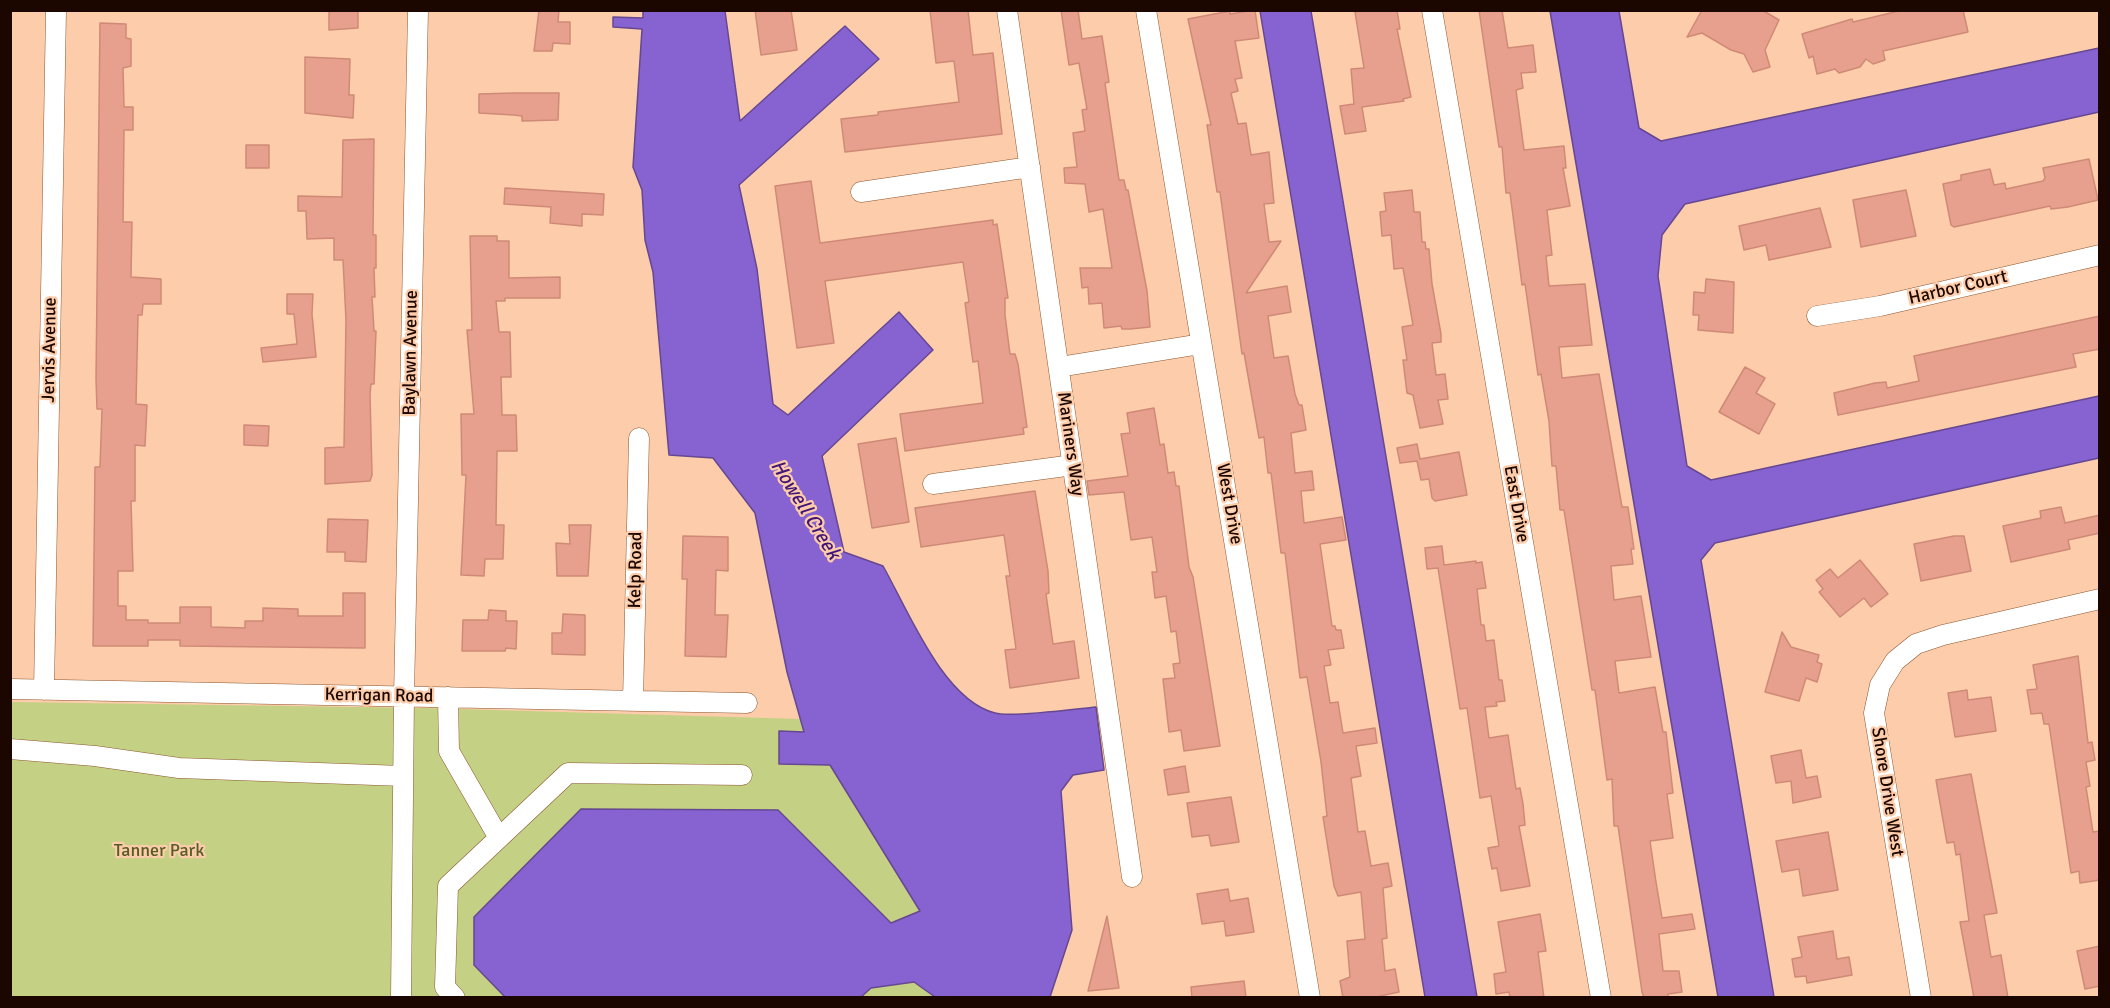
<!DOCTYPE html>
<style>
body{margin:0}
#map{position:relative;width:2110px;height:1008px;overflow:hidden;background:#fdccaa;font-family:Signika,sans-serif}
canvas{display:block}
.frame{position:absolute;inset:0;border:12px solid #1b0700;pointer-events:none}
</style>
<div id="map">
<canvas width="2110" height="1008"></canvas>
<div class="frame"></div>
</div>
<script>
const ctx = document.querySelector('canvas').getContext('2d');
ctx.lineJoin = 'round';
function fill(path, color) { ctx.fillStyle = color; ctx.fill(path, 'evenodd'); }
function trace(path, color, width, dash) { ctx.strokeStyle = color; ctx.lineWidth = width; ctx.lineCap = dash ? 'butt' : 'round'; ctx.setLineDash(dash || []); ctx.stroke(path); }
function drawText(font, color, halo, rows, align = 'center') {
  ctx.font = font + ' Signika,sans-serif'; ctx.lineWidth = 4.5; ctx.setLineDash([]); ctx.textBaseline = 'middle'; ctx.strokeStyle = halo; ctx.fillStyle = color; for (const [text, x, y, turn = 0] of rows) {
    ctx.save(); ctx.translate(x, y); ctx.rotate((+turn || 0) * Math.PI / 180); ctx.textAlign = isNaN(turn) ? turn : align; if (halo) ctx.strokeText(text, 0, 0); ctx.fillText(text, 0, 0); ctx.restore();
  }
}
const green = new Path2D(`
 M11 702 424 708 801 719 805 733 830 764 920 911 891 923 778 810 474 965 505 997 11 998Z
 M914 982 935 997 860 998 871 988Z`);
const water = new Path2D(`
 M643 11H725L740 121 845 26 879 59 739 185 757 269 773 404 788 415 899 312 933 350 822 456 844 552 883 566C908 610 943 700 995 713 1011 718 1075 709 1096 707L1104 770 1073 775 1061 791 1072 930 1050 997H935L914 982 871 988 860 998 505 997 474 965V917L581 809 778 810 891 923 920 911 830 765 779 764V731L804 732 787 672 755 513 713 458 669 455 653 272 645 240 642 190 633 167 642 29 613 27V17L643 18Z
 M1260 11H1311L1477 997H1425Z
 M1550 11H1619L1639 128 1661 141 2099 48V112L1685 204 1662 235 1658 276 1687 466 1711 480 2099 396V458L1715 543 1701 560 1774 997H1718Z`);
const building = new Path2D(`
 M329 10H358V28L329 30Z
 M539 10H559L558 22H570V44L553 43 552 51H534Z
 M755 10H791L797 50 761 55Z
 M930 10H968L973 55 993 53 1002 134 845 152 841 119 878 115V112L959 102 954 61 936 63Z
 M1061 10H1078L1082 39 1102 36 1109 82 1105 83 1119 180H1124L1126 190H1128L1147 291 1150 327 1130 329H1122L1121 326 1104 328 1102 303 1089 304 1088 287 1082 288 1080 268H1112L1103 209 1089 212 1085 184 1065 183 1064 168 1077 167 1073 133 1085 131 1082 110 1087 109 1079 63 1069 65Z
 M1255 10 1259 38 1235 41 1242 78 1235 79 1238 91 1231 93 1238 124 1246 123 1251 155 1269 152 1274 203 1264 204 1269 242 1281 241 1246 293 1287 286 1291 312 1268 316 1274 358 1288 356 1295 394 1299 405H1302L1306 430 1291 433 1295 473 1312 471 1314 490 1301 491 1304 523 1342 517 1346 540 1320 544 1332 626H1335L1336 630H1341L1344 648 1328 650 1331 665 1324 666 1330 703 1338 702 1343 733 1375 728 1377 743 1356 746 1361 776 1351 778 1358 832 1365 831 1371 866 1388 863 1392 886 1383 888 1387 938 1382 939 1385 971 1395 969 1399 992 1371 998H1343L1340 981 1350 977 1347 941 1365 939 1361 892 1338 896 1334 886 1323 817 1327 816 1321 762 1307 677 1300 678 1285 553H1281L1271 473H1268L1264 437 1259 438 1244 353 1242 354 1220 192H1217L1207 125H1211L1188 19 1230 11V14Z
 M1365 10H1397L1400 29H1397L1411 97 1403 99 1404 101 1362 107 1366 131 1345 134 1340 106 1354 104 1351 69 1364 68 1355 12Z
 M1479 10H1502L1508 48 1533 45 1536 72 1521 73 1523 88 1516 90 1524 150 1564 146 1566 168H1563L1570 206 1547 210 1552 255 1546 256 1549 286 1585 284 1592 345 1559 347 1562 378 1599 374 1622 507H1628L1634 549H1631L1633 564 1611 566 1614 600 1641 596 1651 657 1615 661 1619 693 1655 687 1663 732H1666L1673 793 1667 794 1673 838 1650 841 1656 882 1662 918 1692 914 1695 929 1659 934 1663 971H1679L1682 992 1668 994V998H1644L1642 992 1618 826H1614L1612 779 1607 780 1595 690H1592L1564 510H1560L1556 466H1552L1549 421 1541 374 1538 375 1525 284 1522 285 1510 193H1506L1502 147H1499Z
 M1702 10H1762L1779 20 1765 50 1770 67 1753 72 1744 54 1731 50 1702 33 1687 37Z
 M1903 10H1963L1968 32 1883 51 1885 60 1873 64 1866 59 1860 67 1839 73 1835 69 1817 74 1813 56 1809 58 1802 34 1852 19 1853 22Z
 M100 23 126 24V38L131 39V66L123 68 124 107H133V130H124L123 222H132L131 277 161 279V304H143L142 315H138L136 404 147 405 145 446 135 445V501H131L133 571H118V606H126V620H148V623H180V607H211V627L245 628V621H263V608L298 609V616H343V593H365V648L180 646V640H148V646H93L95 467H100L102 409H97L96 379Z
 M305 57 350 59 349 95H354L353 118 305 113Z
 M514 93H559L558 120 522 121V116L514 115 479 113V94Z
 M374 139 373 235H376V268H374L375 297H372L374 331H376L374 384H371L370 394 372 475 370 481 325 484V448L344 447 346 320 343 260H334V238L307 239 306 211H298V196L342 197 343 140Z
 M246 145H269V168H246Z
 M2089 159 2098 200 2068 207 2051 209 2050 206 1954 227 1951 225 1943 184 1961 180V175L1990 169 1994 185 2005 183 2006 189 2043 181 2045 178 2043 168Z
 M811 181 820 243 993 220V225L997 224 1008 298H1005V315L1010 354H1015L1018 364 1027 427 1023 428 1024 434 905 451 900 414 983 403 978 361 973 362 965 303 969 302 963 262 825 281 834 343 797 348 775 186Z
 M505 188 604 194 603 215 582 214V226L550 223 551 207 504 204Z
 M1412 190 1414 212H1420L1422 242H1425L1426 249H1429L1432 284 1441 334V342L1432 343 1436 375 1445 374 1448 399 1438 400 1443 424 1420 428 1413 395 1407 393 1403 360H1407L1402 327 1413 325 1403 268 1394 269 1391 235 1382 236 1380 212 1386 211 1384 193Z
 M1906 190 1916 236 1861 247 1853 200Z
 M1820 208 1831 247 1769 260 1766 245 1744 250 1739 226Z
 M470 236H497V241H509V278L560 277V298H505V301H496L499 332H510L511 377H501L502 415H516L517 451H497L496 525H504L503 559H485L484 576 461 575 466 475H462L461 414H474L467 330H472Z
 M1706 279 1734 282 1733 333 1698 330 1699 315H1693L1694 292 1705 293Z
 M287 294H313L312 314 316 357 263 362 261 348 297 344 294 314H287Z
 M2100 316V349L2073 354 2076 367 1838 415 1834 393 1875 383 1886 382 1887 388 1919 381 1914 356Z
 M1745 367 1765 378 1756 393 1775 404 1759 434 1719 412Z
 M1154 408 1160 445 1164 444 1168 473 1174 472 1176 486H1179L1189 567 1193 577 1220 746 1184 751 1181 730 1169 732 1163 679 1175 678 1173 664 1180 663 1176 631 1171 632 1166 596 1155 598 1152 572H1157L1152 537 1131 540 1124 492 1089 495 1087 481 1128 476 1121 434 1130 433 1127 413Z
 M244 425 269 426 268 446 244 445Z
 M896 438 909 522 872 528 858 444Z
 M1417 444 1420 459 1459 452 1467 495 1435 501 1432 498 1429 479 1421 480 1417 461 1400 463 1397 448Z
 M1035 491 1048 571 1049 593 1046 594 1053 644 1074 641 1079 678 1010 688 1005 650 1016 649 1006 576H1010L1004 535 921 547 915 508Z
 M2061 507 2065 523 2100 515V533L2068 540 2070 549 2011 562 2003 526 2041 518 2040 511Z
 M328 519 368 520 366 562 345 561V552H327Z
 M569 525H591L588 576H557L556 543 570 544Z
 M683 536 728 537V571L716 570 715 615H728L726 657 685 656 687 579H682Z
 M1954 536H1964L1971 571 1921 581 1914 544Z
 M1442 546 1444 565 1476 561V563L1482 562 1486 588 1477 589 1481 625H1484L1486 641 1494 640 1499 680H1502L1505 701 1496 702 1497 706 1485 707 1489 738 1508 735 1516 789 1520 788 1523 804 1525 825 1519 826 1530 886 1501 891 1497 868 1492 869 1488 848 1499 846 1491 796 1480 798 1467 708 1460 709 1438 568 1427 569 1425 548Z
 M1860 560 1888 594 1871 607 1864 598 1840 617 1819 592 1823 589 1816 580 1830 569 1838 578Z
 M489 610 506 611V621H517L516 649 506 648 505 651H462L463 620H488Z
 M563 614 585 615V655L552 654V633H562Z
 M1782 632 1791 647 1819 655 1817 662 1822 664 1817 682 1806 678 1799 701 1765 692Z
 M2078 656 2088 743 2092 742 2095 760 2086 762 2090 786 2086 787 2093 832 2100 831V880L2080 883 2079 871 2071 873 2049 724H2044L2042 713 2031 714 2027 690 2037 689 2033 665Z
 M1967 690 1968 700 1991 697 1996 731 1955 737 1948 693Z
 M1801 750 1806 778 1817 776 1821 797 1793 803 1791 781 1776 783 1771 756Z
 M1185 766 1189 792 1168 795 1164 770Z
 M1971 774 1997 913 1984 915 1991 957 2001 955 2008 998H1974L1960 922 1969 921 1960 854 1956 855 1954 842 1947 843 1936 780Z
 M1231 797 1239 842 1211 846 1209 835 1192 837 1187 803Z
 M1828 832 1838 890 1803 896 1799 869 1782 872 1776 841Z
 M1228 889 1230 901 1248 898 1254 932 1226 936 1224 921 1202 924 1197 894Z
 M1540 914 1546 951 1538 952 1544 998H1510L1509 992 1496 994 1494 974 1506 972 1498 922Z
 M1107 916 1119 988 1088 991Z
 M1833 931 1837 959 1849 957 1852 975 1807 983 1806 976 1795 977 1792 959 1802 957 1798 937Z
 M2100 946V986L2085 989 2077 951Z
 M1244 981 1246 998H1192L1191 987Z`);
const minor = new Path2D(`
 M1007 10 1132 877
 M1146 10 1310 998
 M1432 10 1601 998
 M861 192 1030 167
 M1817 316 1880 306 2100 255
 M1059 367 1201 344
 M933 484 1073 465
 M10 689 747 703
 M44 690 56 10
 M448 697 449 751 499 838
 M633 701 639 438
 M10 749 95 756 179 768 403 776
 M401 998 404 696 418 10
 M455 998 445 987 448 886 568 773 742 775
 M1921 998 1874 713 1880 685 1895 661 1916 644 1943 635 2100 599`);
const streetNames = [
 ["Harbor Court",1958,288,-13],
 ["Jervis Avenue",50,350,-89],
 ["Baylawn Avenue",411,353,-89],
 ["Mariners Way",1070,444,82],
 ["West Drive",1229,504,80],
 ["East Drive",1516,504,80],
 ["Kelp Road",636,570,-89],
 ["Kerrigan Road",379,696,1],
 ["Shore Drive West",1887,792,81]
];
const parkNames = [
 ["Tanner Park",159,851]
];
const waterNames = [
 ["Howell Creek",805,510,58]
];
fill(green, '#c4d083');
fill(water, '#8663d0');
trace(water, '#664792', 1.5);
fill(building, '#e7a08d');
trace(building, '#cf8a77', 1.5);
trace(minor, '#8c572f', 21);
trace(minor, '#fff', 20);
drawText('18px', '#1b0700', '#fdccaa', streetNames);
drawText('18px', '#555c26', '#fdccaa', parkNames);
drawText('italic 20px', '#401579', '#fdccaa', waterNames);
</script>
